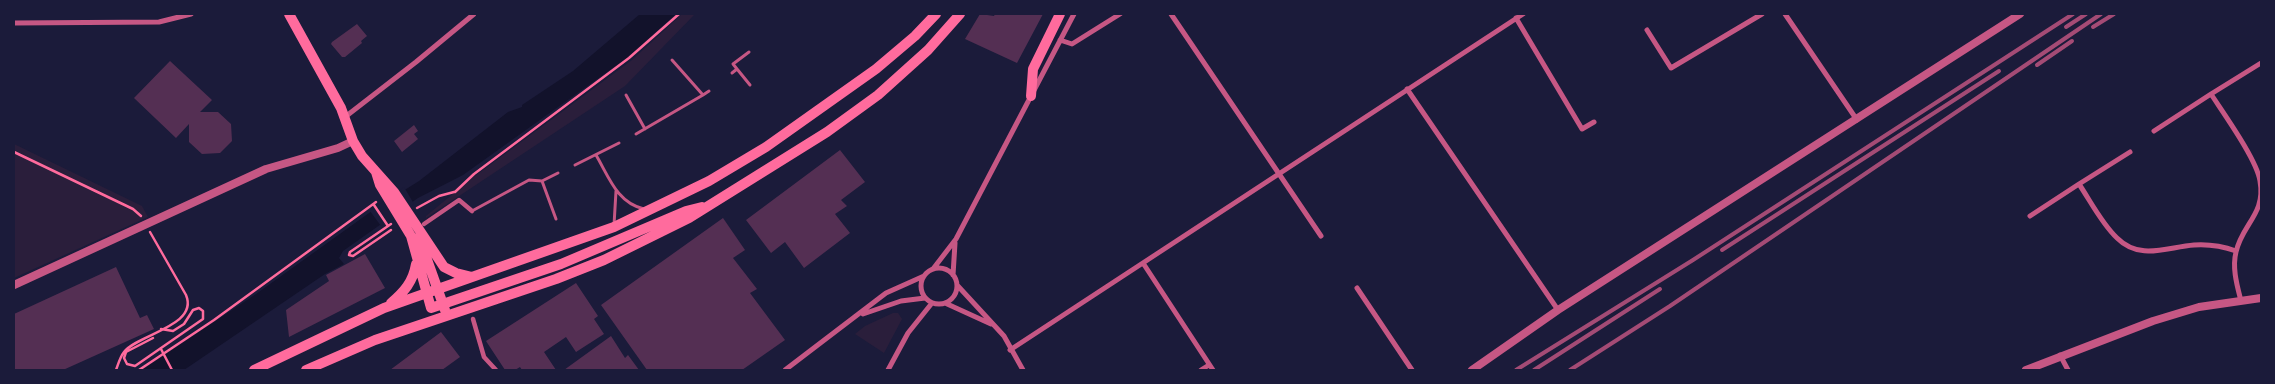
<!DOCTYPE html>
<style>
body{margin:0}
#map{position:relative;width:2275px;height:384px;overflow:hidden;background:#1b1b3a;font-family:Barlow,sans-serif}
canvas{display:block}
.frame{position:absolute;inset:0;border:15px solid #1b1b3a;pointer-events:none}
</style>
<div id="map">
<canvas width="2275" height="384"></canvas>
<div class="frame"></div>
</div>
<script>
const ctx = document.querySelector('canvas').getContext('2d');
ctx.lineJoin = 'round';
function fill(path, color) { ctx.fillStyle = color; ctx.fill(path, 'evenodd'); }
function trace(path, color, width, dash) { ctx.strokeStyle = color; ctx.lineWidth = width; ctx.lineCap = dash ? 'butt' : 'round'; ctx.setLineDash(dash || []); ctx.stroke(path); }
const green = new Path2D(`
 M682 14H695L625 86 426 218V216L475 176 632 60Z
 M14 144 142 206 148 217 14 278Z
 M893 313H898L902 319 884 353 855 334 865 326Z`);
const water = new Path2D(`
 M640 14H676L628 57 463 175 418 198 343 251 339 258 344 264 325 274 184 370H142L256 294 376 208 419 181 508 112 522 107V105L573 71Z`);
const pier = new Path2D(`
 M404 187 414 204 381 226 370 211Z`);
const building = new Path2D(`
 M980 14 994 16 995 14H1043L1017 63 965 39Z
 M357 24 367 36 361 41 362 43 345 57H342L331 44 332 42Z
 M170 61 212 100 200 112H218L231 124 232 141 220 153 202 154 189 142V124L176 138 134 98Z
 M414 125 418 131 414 134 418 139 402 152 394 141Z
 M840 150 865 182 841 200 847 206 835 214 850 233 804 268 785 242 771 253 746 220Z
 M723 218 745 250 733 258 757 289 750 293 785 340 742 370H647L601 305Z
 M365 254 385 288 289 337 286 310 329 281 326 275Z
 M116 267 140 318 147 315 154 329 63 370H14V314Z
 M576 283 598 316 594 319 604 334 576 352 566 337 544 352 556 370H522L520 367 515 370H505L486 341Z
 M441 332 460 357 442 370H390Z
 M611 336 625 358 628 355 639 370H564Z`);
const path = new Path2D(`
 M14 152 133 209 141 216
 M455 192 474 174 629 58 679 14
 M374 205 388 226
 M417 208 439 196 454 192
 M391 230 353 256 349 255 350 252 391 224
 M153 338 126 352 124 358 127 364 135 366 203 319V311L199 308 193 310 184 324 173 331 161 329
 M161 349 172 370
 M116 370C118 365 120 357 124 352 138 334 199 326 186 295L150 232
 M139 370 214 320 376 202`);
const service = new Path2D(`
 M737 69 733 64 749 52
 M732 73 737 69 750 85
 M626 95 645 129
 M703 95 709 91
 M636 134 703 95 672 60
 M596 155C609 177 617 203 644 209
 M575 165 619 143
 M542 181 556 219
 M472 211 529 180 542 181 558 173
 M614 225 616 191`);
const pedestrian = new Path2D(`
 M424 224 459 200 472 211
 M473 319 484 357 496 370`);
const minor = new Path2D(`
 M1171 14 1321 236
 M1785 14 1857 120
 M1516 18 1582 129 1594 122
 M14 23 159 22 191 14
 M1647 30 1671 68 1762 14
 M1060 40 1072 44 1120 14
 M1407 89 1558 310
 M2211 94 2261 63
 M345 117 416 62 474 14
 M2154 131 2211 94C2224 114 2257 160 2260 181 2266 214 2242 224 2236 252 2232 268 2237 285 2241 301
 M2079 184 2130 152
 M2030 216 2079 184C2091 202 2102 224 2117 238 2140 261 2167 247 2194 245 2208 244 2222 246 2236 251
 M1143 263 1213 370
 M921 286a18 18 0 1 1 36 0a18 18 0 1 1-36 0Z
 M933 269 956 239 1074 14
 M953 275 955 243
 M957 285 1004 336 1023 370
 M1357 288 1412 370
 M945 303 991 324
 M863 314 901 301 925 298
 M1010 350 1523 14
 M2060 355 2068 370
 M785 370 886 293 924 276
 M888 370 908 333 932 303
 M1201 370 1209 365`);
const tertiary = new Path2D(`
 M14 285 266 169 338 148 353 141
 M1472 370 1558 310 2020 14
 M2026 370 2153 321 2199 307 2261 298`);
const primary = new Path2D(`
 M289 14 341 108 353 141 362 156 394 192 444 267 456 273 472 277
 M1031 96 1033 69 1060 14
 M376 172 380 185 411 236 431 308 561 264 686 211 702 207
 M419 237 445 310
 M391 303C404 292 413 282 416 264
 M254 370 384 308 614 227 709 181 766 147 876 69 915 36 936 14
 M306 370 375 340 556 279 604 260 689 218 827 132 878 95 928 50 960 14`);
const rail = new Path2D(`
 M2066 27 2086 14
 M2093 27 2114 14
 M2037 65 2072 41
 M1722 250 1999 71
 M1516 370 1693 260 2073 14
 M1534 370 1660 289
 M1570 370 1670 306 2101 14`);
fill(green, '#2a1e3b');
fill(water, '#12122b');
fill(pier, '#1b1b3a');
fill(building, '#542f53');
trace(path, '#ff6b9d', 2.5);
trace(service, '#c65784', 3);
trace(pedestrian, '#c65784', 4.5);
trace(minor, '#c65784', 5);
trace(tertiary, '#c65784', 8);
trace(primary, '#ff6b9d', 10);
trace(rail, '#a44b75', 4);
</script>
